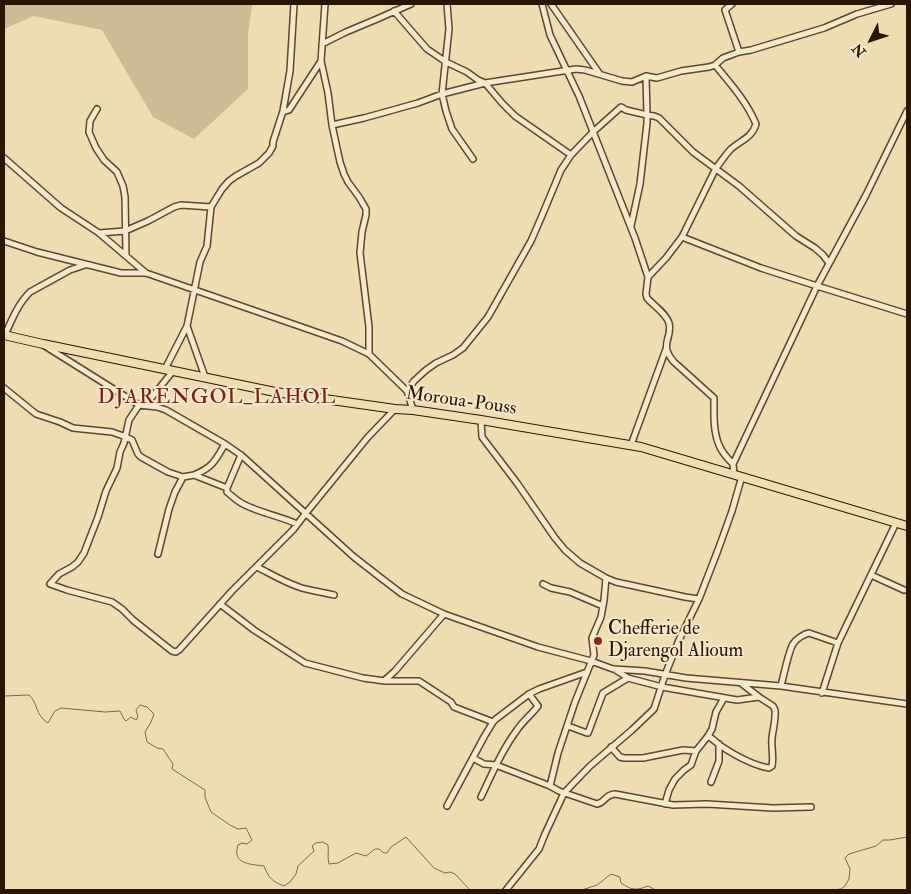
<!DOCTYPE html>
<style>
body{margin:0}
#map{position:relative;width:911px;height:894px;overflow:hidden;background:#f0dcb3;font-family:"IM FELL Double Pica",serif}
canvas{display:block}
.frame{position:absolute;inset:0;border:5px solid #2a1500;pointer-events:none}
.north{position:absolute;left:846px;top:15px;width:50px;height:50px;-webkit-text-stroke:4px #f5e8ce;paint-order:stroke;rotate:229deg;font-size:14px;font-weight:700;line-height:20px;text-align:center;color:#2a1500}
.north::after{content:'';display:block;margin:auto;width:18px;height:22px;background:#2a1500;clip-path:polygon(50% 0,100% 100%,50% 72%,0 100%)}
</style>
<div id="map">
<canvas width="911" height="894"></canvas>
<div class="frame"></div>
<div class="north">N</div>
</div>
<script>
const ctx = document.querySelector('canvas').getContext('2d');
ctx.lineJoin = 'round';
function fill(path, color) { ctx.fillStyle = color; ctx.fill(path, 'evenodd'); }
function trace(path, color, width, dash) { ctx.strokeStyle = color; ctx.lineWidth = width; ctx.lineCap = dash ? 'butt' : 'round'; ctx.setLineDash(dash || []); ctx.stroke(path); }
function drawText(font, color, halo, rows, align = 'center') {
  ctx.font = font + ' "IM FELL Double Pica",serif'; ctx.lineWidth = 4; ctx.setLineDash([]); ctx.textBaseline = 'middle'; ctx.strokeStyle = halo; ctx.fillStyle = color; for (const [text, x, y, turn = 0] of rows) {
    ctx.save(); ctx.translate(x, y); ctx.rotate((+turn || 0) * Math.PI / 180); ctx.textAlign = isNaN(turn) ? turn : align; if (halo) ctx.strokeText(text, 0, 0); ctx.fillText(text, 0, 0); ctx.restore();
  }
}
const green = new Path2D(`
 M4 4H252L248 34V89L194 139 153 117 102 30 34 16 4 29Z`);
const stream = new Path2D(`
 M4 696 29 695C38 703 35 715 48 723L55 711 61 708 105 712 120 711 124 719 126 721 131 717 136 720 138 717 136 710 140 705 147 707 154 714 151 722 145 732 147 742 157 748 163 749 173 764 172 769 205 790V797L211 812 230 825 238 829 246 828 252 840 247 844 242 843 238 845C232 864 249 864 264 866 269 879 272 881 284 886L290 882 296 874 298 866 314 851 312 846 316 843 323 842 328 845C329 851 327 857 329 864L338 863 356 853 366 856 375 849H379L384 853H387L391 847 406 837 434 868 445 873 450 872 455 874 470 890
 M582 890 597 885 611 874 620 877 621 883C632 890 635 891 648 886L656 890
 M668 890H671
 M832 890 841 889 845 886 849 879 850 869 845 858 849 854 876 846 883 840H890L907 837`);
const street = new Path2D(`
 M325 4 321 61 328 93 332 125 340 162 344 174 348 182 359 197 366 209V215L362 232 360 253 369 327V354
 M447 4 449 29 442 94 446 111 452 129 473 159
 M542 4 550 35 579 96 635 238 648 277 646 294 647 298C654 306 666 313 669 323 673 338 658 344 674 362L714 398C714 414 713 431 719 445 722 453 728 459 733 464
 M551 4 599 73
 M732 4 725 10 739 52
 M394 11 427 49 446 62 467 72 478 80 485 83 502 103 515 116 571 155
 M322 44 346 32 377 19 411 4
 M646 76 647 115 654 116 659 118 693 152 739 186 796 236 815 248 823 255 829 263
 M97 109 90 121 89 132 96 148 104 160 117 172 123 186 125 197 126 256
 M283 111H286L289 110 321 61
 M332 125 364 118 418 103 442 94 485 83 576 69 585 70 622 81 632 82 646 76 657 78 681 71 709 67 715 65 723 58 739 52 751 50 824 28 857 14 891 4
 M4 158 61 208 99 233 146 273
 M99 233 125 231 148 221 174 207 181 205 211 207
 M682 237 761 268 817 286 907 314
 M4 241 37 252 121 273H146L342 341 369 354 407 391 413 410
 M648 277 666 258 682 237 716 168C721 162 725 155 731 149 741 140 752 138 756 124 747 102 730 83 715 65
 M187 326 205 377
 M5 335C12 319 18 304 30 292L70 270 85 265
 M45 346 139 405 157 407 166 410 225 444 241 455 354 557 381 578 402 594 444 614 538 647 591 661 613 669 645 671 686 678 781 686 907 704
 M165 369 187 326 200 262 207 246 211 207 222 189 229 181 236 176 259 163 269 153 273 146V142L283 111 290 71 294 4
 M173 371 152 397 145 402 139 405 129 420 124 443 120 452 117 468 106 491 98 517 84 553 78 562 72 567 59 574 50 584 67 590 112 602 122 609 133 620 172 651 176 652 179 650 232 591 293 530 306 513 368 437 395 409
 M4 388 36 414 60 422 73 428 112 432 126 437 132 440 138 454 141 457 168 472 183 477 194 475 227 488
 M407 391 414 381 426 370 436 363 453 355 463 348 488 317 531 241 541 218 561 170 571 155 593 132 621 107 626 110 647 115V123L640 184 631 226
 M481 420 482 437 517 483 555 538 565 550 580 563 606 578 616 582 685 597 699 599
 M631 445 666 349
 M241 455 227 488V492C232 496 237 501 243 504 260 513 280 516 297 524
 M734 474 733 464 817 286 866 195 907 111
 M194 475C213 467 215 461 225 444
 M158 554 169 509 175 492 183 477
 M257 567C271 574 284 582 299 587 310 591 323 592 334 595
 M871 575 904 590
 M543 584 551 588 570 592 603 606
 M220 604 254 630 305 663 363 678 385 681H419L451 702 454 707 493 722
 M614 669 628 678 662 687 737 700 759 697
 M385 680 395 671 444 614
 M781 686C783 678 789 650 793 644 796 639 804 634 809 633L838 643
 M822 693 838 643 896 523
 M568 726 587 733H588L603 693 628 678
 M708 736C713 739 717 743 721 746 736 756 752 765 769 768L772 766C774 757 771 747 772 738 773 729 776 719 775 710L773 706 759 697 741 683
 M611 747 620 757 624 758H643L683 750 696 751 708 736 712 729 716 712 724 698
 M473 758 484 764 496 765 550 786 559 791 597 804C606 802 604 795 615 794L673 805 707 804 773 808 811 807
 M711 782 719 761V744
 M550 786 558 753 575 702 594 655 592 638 601 617 604 600 606 578
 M481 797C492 774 502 750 517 730 523 721 532 714 538 706L529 694
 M665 804 669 790 675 779 684 770 691 765 696 751
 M447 806 484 737 493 722 496 719 529 694 539 689 587 672
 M506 890 539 849 545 834 564 793 590 766 632 730 654 709 665 675 679 640 699 599 718 550 732 511 742 476`);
const primary = new Path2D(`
 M4 335 43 344 275 392 395 409 413 410 481 420 641 447 907 526`);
const markers = [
 [598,641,5,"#8f2418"]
];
const streetNames = [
 ["Moroua-Pouss",461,402,8]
];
const poiNames = [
 ["Chefferie de",608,630],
 ["Djarengol Alioum",608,652]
];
const quarterNames = [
 ["DJARENGOL_LAHOL",217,398]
];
fill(green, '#ceba95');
trace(stream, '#796447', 1);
trace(street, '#5c472d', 8);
trace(primary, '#2a1500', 10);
trace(street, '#f5e8ce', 5);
trace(primary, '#f0dcb3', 8);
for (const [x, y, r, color] of markers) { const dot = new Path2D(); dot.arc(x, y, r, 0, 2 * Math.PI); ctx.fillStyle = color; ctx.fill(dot); trace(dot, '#f5e8ce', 2); }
drawText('19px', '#2a1500', '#f5e8ce', streetNames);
drawText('19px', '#2a1500', '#f5e8ce', poiNames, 'left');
ctx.letterSpacing = '1px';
drawText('21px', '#7a1f14', '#f5e8ce', quarterNames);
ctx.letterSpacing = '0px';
</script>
